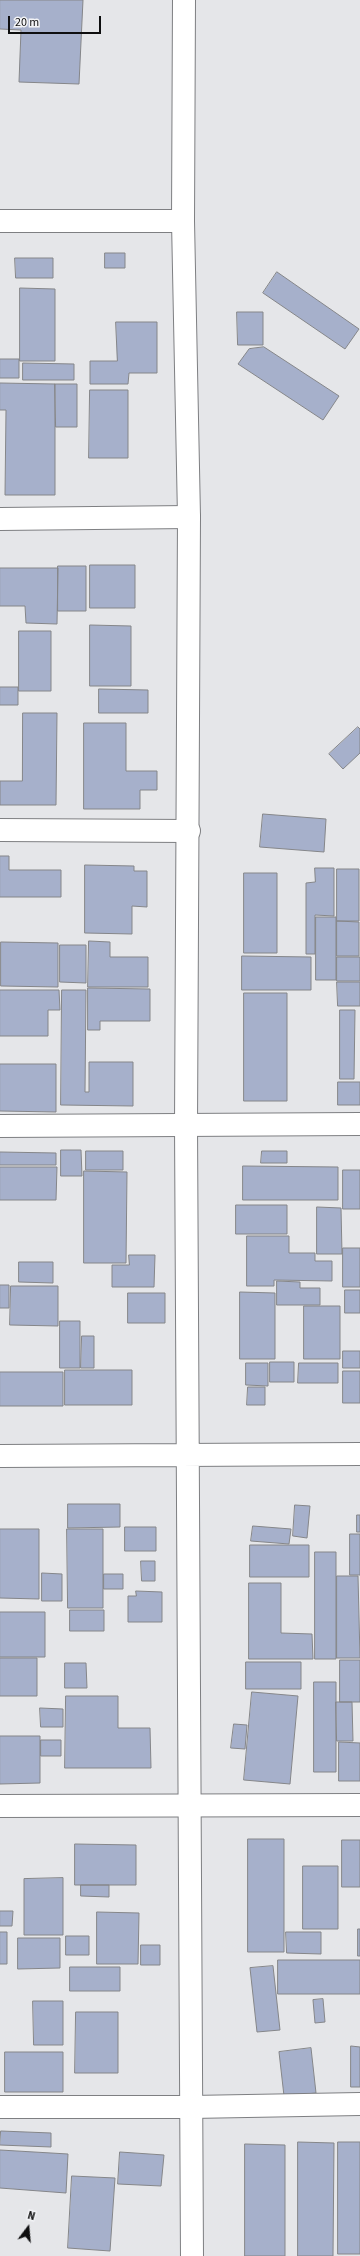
<!DOCTYPE html>
<style>
body{margin:0}
#map{position:relative;width:360px;height:2256px;overflow:hidden;background:#e5e6e9;font-family:"Source Sans 3",sans-serif}
canvas{display:block}
.north{position:absolute;left:8px;top:2208px;width:40px;height:40px;-webkit-text-stroke:3px #f2f3f6;paint-order:stroke;rotate:16deg;font-size:11px;font-weight:700;line-height:16px;text-align:center;color:#0e0e0f}
.north::after{content:'';display:block;margin:auto;width:14px;height:18px;background:#0e0e0f;clip-path:polygon(50% 0,100% 100%,50% 72%,0 100%)}
.scale{position:absolute;left:8px;top:16px;width:93px;height:18px;box-sizing:border-box;border:2px solid #0e0e0f;border-top:0;padding-left:5px;font-size:12px;line-height:14px;white-space:nowrap;color:#0e0e0f;-webkit-text-stroke:3px #f2f3f6;paint-order:stroke}
</style>
<div id="map">
<canvas width="360" height="2256"></canvas>
<div class="north">N</div>
<div class="scale">20 m</div>
</div>
<script>
const ctx = document.querySelector('canvas').getContext('2d');
ctx.lineJoin = 'round';
function fill(path, color) { ctx.fillStyle = color; ctx.fill(path, 'evenodd'); }
function trace(path, color, width, dash) { ctx.strokeStyle = color; ctx.lineWidth = width; ctx.lineCap = dash ? 'butt' : 'round'; ctx.setLineDash(dash || []); ctx.stroke(path); }
const building = new Path2D(`
 M0 0H83L79 84 19 82 21 30 0 29Z
 M105 253H125V268H105Z
 M15 258H53V278H16Z
 M277 272 359 329 345 349 263 293Z
 M20 288 55 289V361H20Z
 M237 312H263V345H238Z
 M116 322H157V373H129L128 384H90V361H117Z
 M264 347 339 396 323 420 238 364 249 349Z
 M0 359H19V378H0Z
 M23 363 74 364V380H23Z
 M0 383 55 384V495H5L6 410H0Z
 M55 384H77V427H56Z
 M90 390H128V458H89Z
 M90 565H135V608H90Z
 M58 566H86V611H58Z
 M0 568H58L57 624 26 623 25 606H0Z
 M90 625 131 626V686H90Z
 M19 631H51V691H19Z
 M0 687H18V705H0Z
 M99 689 148 690V713H99Z
 M23 713H57L56 805H0V781H22Z
 M84 723H126V771H157V790H140V809H84Z
 M358 727 360 729V753L343 769 329 754Z
 M263 814 326 819 324 852 260 847Z
 M0 856H9V870H61V897H0Z
 M85 865 134 866V871H147V907L132 906V934L85 933Z
 M315 868H334V916L315 915V954H306V883L315 882Z
 M337 869H359V921H337Z
 M244 873H277V953H244Z
 M316 917H336V980H316Z
 M337 921 359 922V956H337Z
 M89 941 110 942V957H148V987H88Z
 M1 942 58 943V987L1 986Z
 M60 945H86V983L60 982Z
 M242 956 311 957V990H242Z
 M337 957H360V981H337Z
 M337 982H360V1006H338Z
 M88 988 150 989V1021H100V1030H88Z
 M0 990H59L60 1010H48V1036H0Z
 M62 990H86L85 1092H89V1062H133V1106L61 1105Z
 M244 993H287V1101H244Z
 M340 1010H355L354 1079H340Z
 M0 1064H56V1112L0 1111Z
 M338 1082H360V1105H338Z
 M61 1150H81L82 1176H61Z
 M86 1151H123V1170H86Z
 M262 1151H287V1163H261Z
 M0 1152 56 1153V1165H0Z
 M243 1166 338 1167V1200H243Z
 M0 1167H57L56 1200H0Z
 M343 1170H360V1209H343Z
 M84 1171 127 1172 126 1263H84Z
 M236 1205H287V1234H236Z
 M317 1207 341 1208 342 1254H317Z
 M247 1236H289V1253H315V1261H332V1281L274 1280V1286H247Z
 M343 1248H360V1287H343Z
 M129 1255H155L154 1287H112V1265H129Z
 M19 1262H53V1283L19 1282Z
 M277 1281 300 1282V1288H320V1305H277Z
 M0 1285H9V1308H0Z
 M11 1286H58V1326L10 1325Z
 M345 1290H360V1313H345Z
 M240 1292 275 1293V1359H240Z
 M128 1293H165V1323H128Z
 M304 1306H340V1359H304Z
 M60 1321H80V1368H60Z
 M82 1336H94V1368H81Z
 M343 1351H360V1368H343Z
 M270 1362H294V1382H270Z
 M246 1363H268V1386L246 1385Z
 M299 1363H338V1383H298Z
 M65 1370H132V1405H65Z
 M343 1371H360V1403H343Z
 M0 1372H63V1406H0Z
 M248 1387H265V1405H247Z
 M68 1504H120V1527L68 1528Z
 M295 1505 310 1506 307 1538 293 1536Z
 M357 1515H360V1532H357Z
 M253 1526 291 1529 289 1544 251 1541Z
 M125 1527H156V1551H125Z
 M0 1529H39V1599L0 1598Z
 M67 1529H103V1608H68Z
 M350 1534H360V1575H350Z
 M250 1545H309V1577H250Z
 M315 1552H336V1659H315Z
 M141 1561H155V1581H142Z
 M42 1573 62 1574V1601H42Z
 M104 1574H123V1589H104Z
 M337 1576H358L360 1658H337Z
 M249 1583H281V1633L312 1634 313 1659H249Z
 M136 1591 162 1592V1622H128V1596H136Z
 M70 1610H104V1631H70Z
 M0 1612H45V1657H0Z
 M0 1658H37V1696H0Z
 M340 1660H360V1702H340Z
 M246 1662H301V1689H246Z
 M65 1663H86L87 1688H65Z
 M314 1682H336V1772H314Z
 M252 1692 298 1696 290 1784 244 1780Z
 M66 1696H118V1728H150L151 1768H65Z
 M336 1702H352L353 1741H337Z
 M40 1708 63 1709V1727H41Z
 M234 1724 247 1725 245 1749 231 1748Z
 M0 1736H40V1783L0 1784Z
 M41 1740H61V1756H41Z
 M339 1742 360 1743V1781H339Z
 M248 1839H284V1952H248Z
 M342 1840H360V1887H342Z
 M75 1844 136 1845V1885H75Z
 M303 1866H338V1929H303Z
 M63 1878V1935H24V1879Z
 M81 1885H109V1897L81 1896Z
 M0 1911H13L12 1926H0Z
 M97 1912 139 1913 138 1964H97Z
 M358 1929H360V1956H358Z
 M0 1932H7V1964H0Z
 M286 1932H321V1954L287 1953Z
 M66 1936H89V1955H66Z
 M18 1938H60V1968L18 1969Z
 M141 1945H160V1965H141Z
 M278 1960H360V1994H278Z
 M273 1966 280 2030 257 2032 250 1968Z
 M70 1967H120V1991H70Z
 M323 1999 325 2022 315 2023 313 2000Z
 M33 2001H63V2045H34Z
 M76 2012H118V2073H75Z
 M351 2046 360 2047V2087H351Z
 M311 2048 316 2093 284 2096 279 2052Z
 M5 2052H63V2092H5Z
 M1 2131 51 2133V2147L0 2145Z
 M298 2142 334 2143 333 2256H298Z
 M338 2142H360V2254H338Z
 M245 2144 285 2145V2256H245Z
 M0 2150 68 2154 66 2193 0 2188Z
 M120 2152 164 2155 161 2186 118 2184Z
 M72 2176 115 2178 110 2251 68 2248Z`);
const street = new Path2D(`
 M0 221H183
 M0 519 189 517
 M0 830 189 831
 M0 1126 360 1124
 M0 1806 360 1805
 M0 2107H191L360 2104`);
const secondary = new Path2D(`
 M184 0 183 221 189 517 186 1124 192 2256
 M0 1456 360 1454`);
fill(building, '#a6b0cb');
trace(building, '#858689', 1);
trace(street, '#7e7f82', 24);
trace(secondary, '#7e7f82', 24);
trace(street, '#fff', 22);
trace(secondary, '#fff', 22);
</script>
